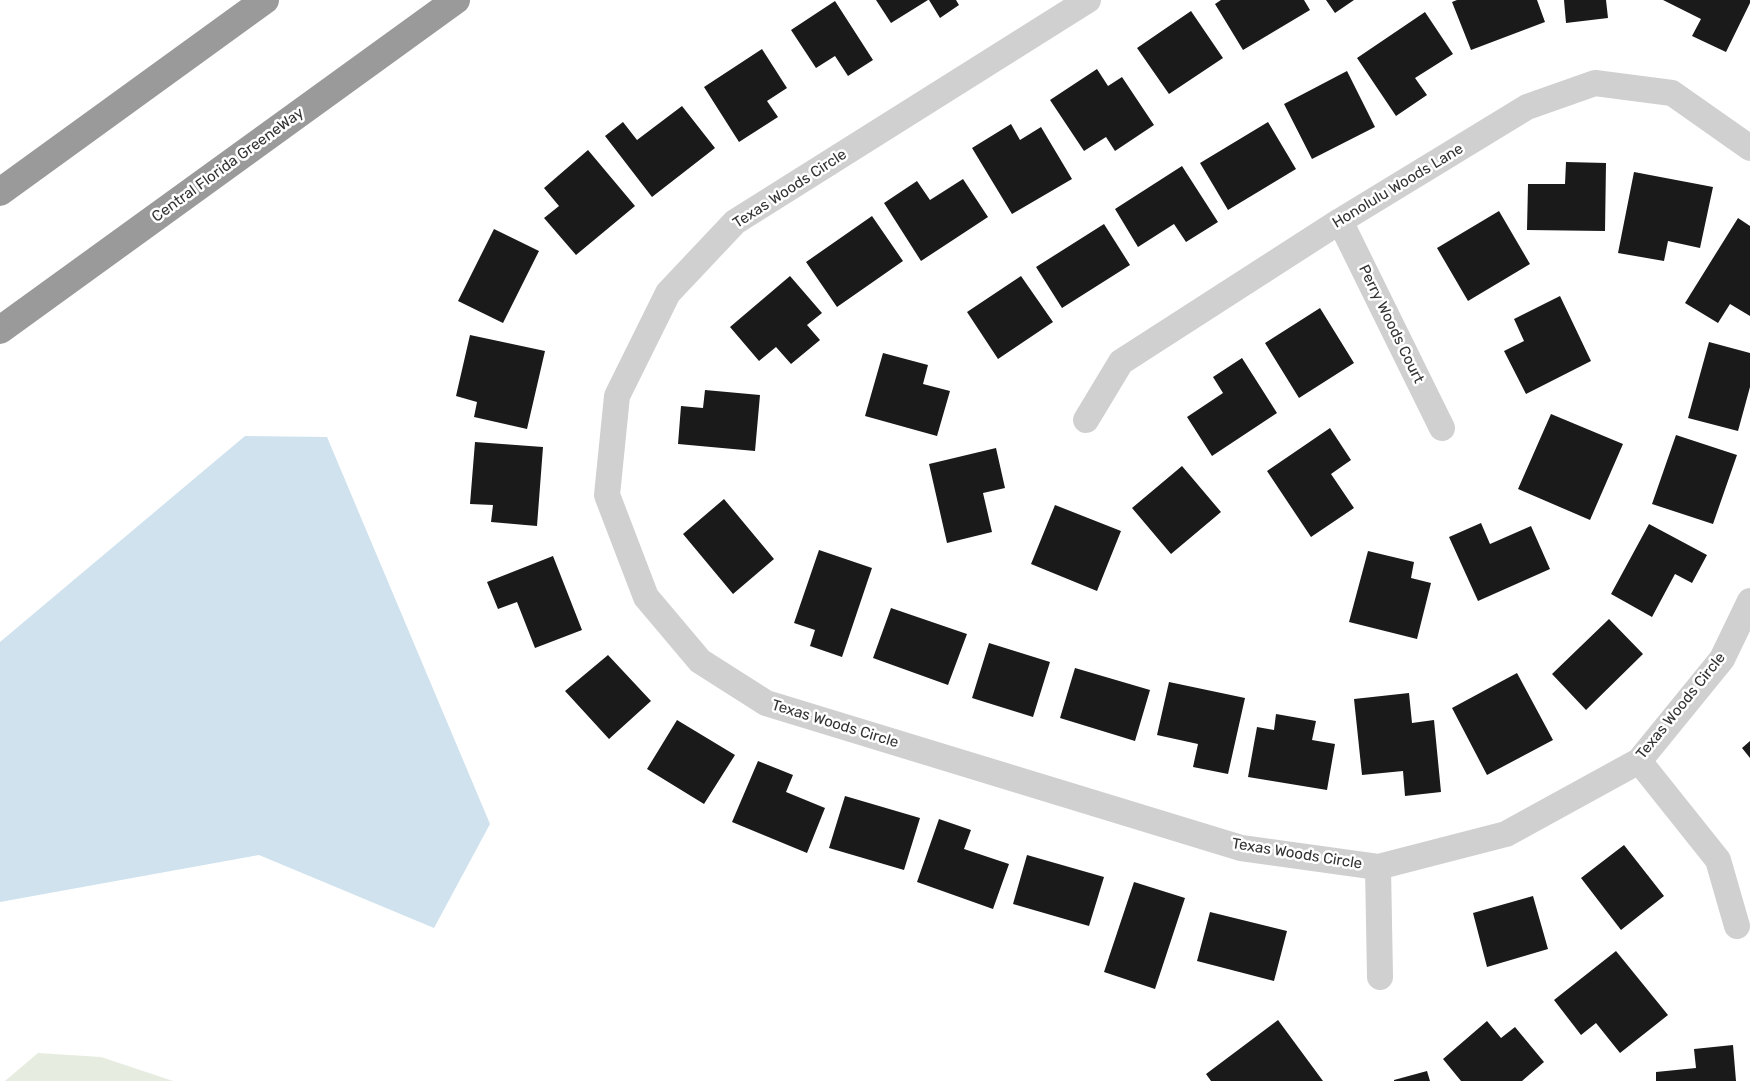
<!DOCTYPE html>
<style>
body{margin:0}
canvas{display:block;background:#fff}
</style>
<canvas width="1750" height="1081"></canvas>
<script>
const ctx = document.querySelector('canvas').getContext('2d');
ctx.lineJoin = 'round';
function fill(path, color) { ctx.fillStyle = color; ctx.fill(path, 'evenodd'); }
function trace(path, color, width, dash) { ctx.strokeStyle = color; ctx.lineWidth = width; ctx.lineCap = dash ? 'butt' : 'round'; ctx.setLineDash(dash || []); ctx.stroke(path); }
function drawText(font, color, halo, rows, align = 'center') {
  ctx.font = font + ' Rubik,sans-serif'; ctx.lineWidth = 5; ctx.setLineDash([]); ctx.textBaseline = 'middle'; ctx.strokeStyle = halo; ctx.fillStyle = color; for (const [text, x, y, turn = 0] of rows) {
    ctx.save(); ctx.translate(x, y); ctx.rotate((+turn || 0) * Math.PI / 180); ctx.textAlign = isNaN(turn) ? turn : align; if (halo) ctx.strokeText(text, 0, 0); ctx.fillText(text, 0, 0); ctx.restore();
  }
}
const green = new Path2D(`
 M38 1053 101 1057 173 1081H5Z`);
const water = new Path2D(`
 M245 436 327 437 490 824 434 928 259 855 0 902V642Z`);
const building = new Path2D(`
 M876 0H928L891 23Z
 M929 0H956L959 5 940 18Z
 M1221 0H1304L1310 10 1243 50 1215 4Z
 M1326 0H1354L1335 13Z
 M1457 0H1537L1545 22 1471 50 1452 2Z
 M1564 0H1606L1608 18 1566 23Z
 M1663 0H1750V3L1726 52 1692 36 1701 19Z
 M835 1 873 60 848 76 835 56 816 68 791 30Z
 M1191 11 1223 58 1169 94 1137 48Z
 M1425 12 1453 54 1415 78 1427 95 1396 116 1357 58Z
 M762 49 787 88 767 101 778 117 739 142 704 87Z
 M1097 69 1108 86 1122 77 1154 125 1115 151 1106 137 1084 151 1050 100Z
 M1347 71 1375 127 1312 159 1284 104Z
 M682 106 715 148 652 197 605 136 623 122 637 140Z
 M1268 122 1296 169 1228 210 1200 163Z
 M1011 124 1020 140 1041 127 1072 179 1012 214 972 148Z
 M588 150 635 206 576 255 544 218 559 206 544 188Z
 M1566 162 1606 163 1605 231 1527 230 1528 184H1565Z
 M1182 166 1218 222 1186 242 1174 224 1138 247 1115 209Z
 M1634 172 1713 187 1700 248 1668 241 1664 261 1618 253Z
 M963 179 988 217 921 261 884 203 917 181 930 200Z
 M1499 211 1530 264 1468 301 1437 248Z
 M872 216 903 261 837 307 806 262Z
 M1738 218 1750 226V316L1730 304 1718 323 1685 303Z
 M1104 224 1130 265 1062 308 1036 267Z
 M494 229 539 251 503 323 458 301Z
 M790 276 822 313 807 325 820 340 791 364 776 347 759 361 730 327Z
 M1021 276 1053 322 998 359 967 312Z
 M1560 296 1591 361 1526 394 1504 351 1524 341 1514 319Z
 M1320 308 1354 363 1299 398 1265 343Z
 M470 335 545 351 527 429 474 417 477 402 456 396Z
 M1709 342 1750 353V387L1738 431 1688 418Z
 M883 353 928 365 923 384 950 391 937 436 865 416Z
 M1242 358 1277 413 1212 456 1187 417 1223 393 1213 377Z
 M705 390 760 395 755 451 678 444 681 406 703 408Z
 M1551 414 1623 444 1590 520 1518 489Z
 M1330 428 1351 460 1331 474 1354 508 1311 537 1267 471Z
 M1676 435 1737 455 1713 524 1652 504Z
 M475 442 543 447 537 526 491 522 493 505 470 504Z
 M996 448 1005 488 983 493 992 532 947 543 929 464Z
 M1182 466 1221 512 1171 554 1132 508Z
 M724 499 774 559 733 594 683 534Z
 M1055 505 1121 531 1097 591 1031 564Z
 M1481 523 1490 544 1531 526 1550 569 1478 601 1449 537Z
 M1649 524 1707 555 1692 583 1675 574 1652 617 1611 594Z
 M819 550 872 568 842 657 810 646 815 630 794 623Z
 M1368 551 1414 562 1411 578 1431 583 1417 639 1349 622Z
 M553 556 582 630 535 648 517 602 498 609 487 582Z
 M891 608 967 634 948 685 873 658Z
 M1609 619 1643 654 1586 710 1552 674Z
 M989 643 1050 662 1033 717 972 698Z
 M608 655 651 701 609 739 565 691Z
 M1075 668 1150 690 1135 741 1060 718Z
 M1517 673 1553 740 1487 775 1452 708Z
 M1169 682 1245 698 1228 774 1193 767 1198 744 1157 735Z
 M1409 693 1412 723 1434 720 1441 792 1405 796 1403 771 1362 775 1354 699Z
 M1276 714 1316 721 1312 740 1335 744 1327 790 1248 777 1257 727 1274 730Z
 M677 720 735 755 704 804 647 769Z
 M1750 741V758L1742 748Z
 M758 761 793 775 786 792 825 808 807 853 732 822Z
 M845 796 920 818 904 870 829 848Z
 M939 819 971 830 964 849 1009 864 993 909 917 882Z
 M1624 845 1664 896 1621 930 1581 878Z
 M1027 855 1104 877 1089 926 1013 904Z
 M1134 882 1185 898 1155 989 1104 972Z
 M1533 896 1548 949 1487 967 1473 913Z
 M1210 912 1287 931 1274 981 1197 961Z
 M1616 951 1668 1015 1620 1053 1596 1023 1581 1035 1554 1000Z
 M1278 1020 1323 1081H1211L1206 1074Z
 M1487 1021 1501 1038 1515 1027 1544 1062 1522 1081H1461L1443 1059Z
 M1733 1045 1736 1081H1656V1072L1696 1068 1694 1049Z
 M1427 1071 1430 1081H1394V1080Z`);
const street = new Path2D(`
 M1088 0 735 222 668 293 617 396 607 495 646 597 700 661 766 703 1241 848 1378 867 1506 834 1639 761 1722 659 1750 601
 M1340 221 1442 428
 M1086 420 1121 362 1340 221 1527 107 1595 83 1672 93 1750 148
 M1639 761 1718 860 1737 926
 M1378 867 1380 977`);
const highway = new Path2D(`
 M0 192 265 0
 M0 330 456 0`);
const streetNames = [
 ["Central Florida GreeneWay",228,165,-36],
 ["Honolulu Woods Lane",1398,186,-31],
 ["Texas Woods Circle",790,189,-33],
 ["Perry Woods Court",1391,324,64],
 ["Texas Woods Circle",1681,706,-51],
 ["Texas Woods Circle",835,724,17],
 ["Texas Woods Circle",1297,854,9]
];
fill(green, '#e6ecdf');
fill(water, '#cfe2ee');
fill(building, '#1a1a1a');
trace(street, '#d0d0d0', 26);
trace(highway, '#9a9a9a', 28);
drawText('15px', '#333', '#fff', streetNames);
</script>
